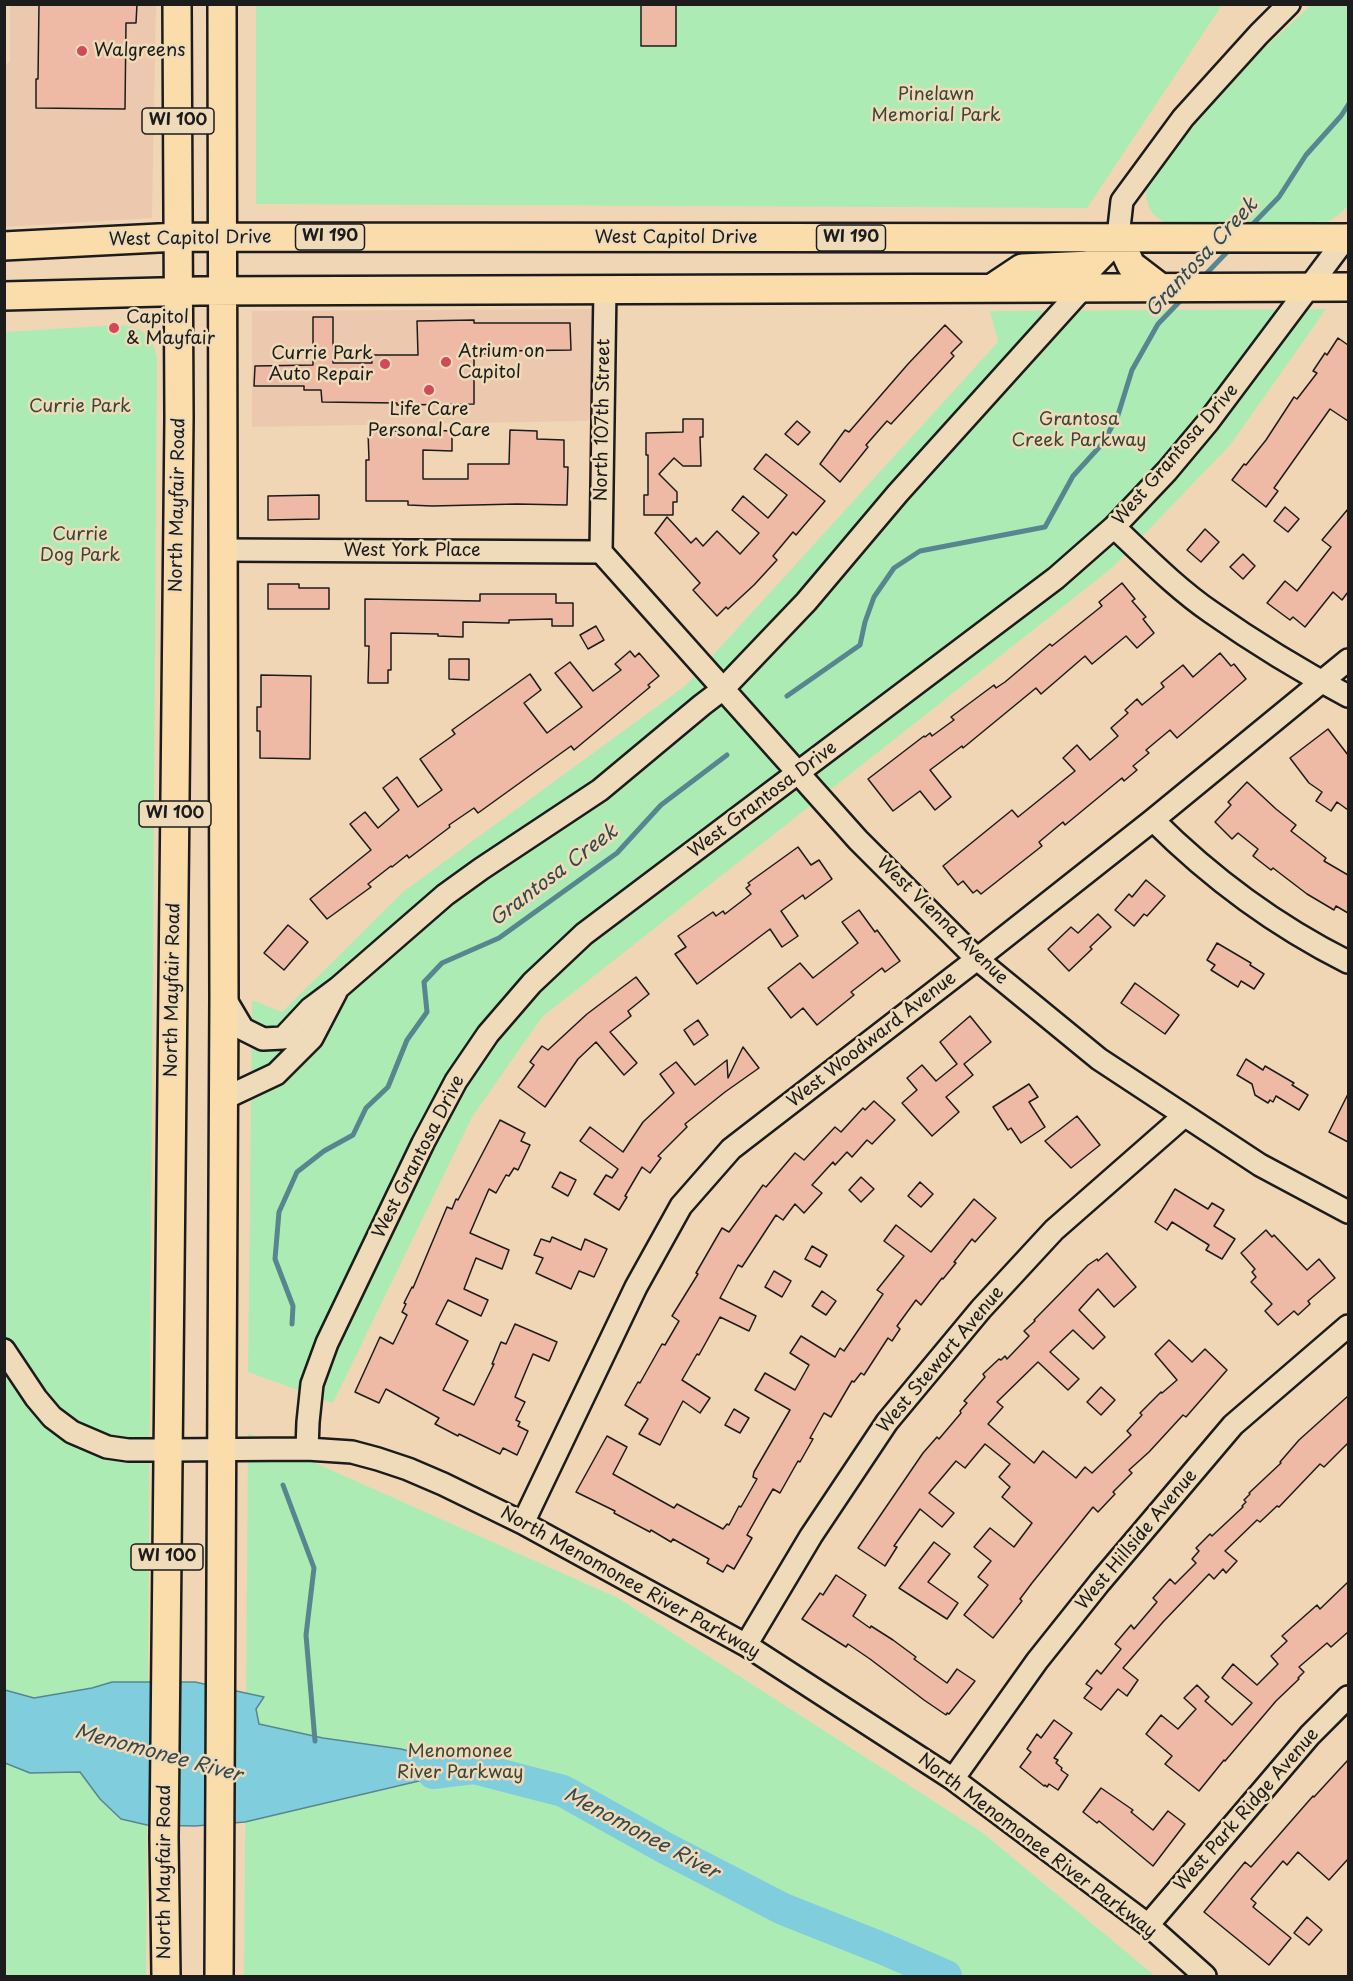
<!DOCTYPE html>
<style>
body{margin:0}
#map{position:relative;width:1353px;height:1981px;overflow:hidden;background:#f1d6b6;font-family:"Playpen Sans",sans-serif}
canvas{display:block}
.frame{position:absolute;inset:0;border:6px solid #1c1c1c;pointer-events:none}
</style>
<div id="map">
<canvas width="1353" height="1981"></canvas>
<div class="frame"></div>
</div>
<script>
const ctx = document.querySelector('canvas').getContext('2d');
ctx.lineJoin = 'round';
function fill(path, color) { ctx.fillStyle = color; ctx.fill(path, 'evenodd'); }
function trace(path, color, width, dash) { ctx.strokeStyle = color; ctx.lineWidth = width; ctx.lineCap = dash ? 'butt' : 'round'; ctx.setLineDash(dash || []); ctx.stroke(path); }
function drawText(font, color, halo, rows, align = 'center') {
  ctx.font = font + ' "Playpen Sans",sans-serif'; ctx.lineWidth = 5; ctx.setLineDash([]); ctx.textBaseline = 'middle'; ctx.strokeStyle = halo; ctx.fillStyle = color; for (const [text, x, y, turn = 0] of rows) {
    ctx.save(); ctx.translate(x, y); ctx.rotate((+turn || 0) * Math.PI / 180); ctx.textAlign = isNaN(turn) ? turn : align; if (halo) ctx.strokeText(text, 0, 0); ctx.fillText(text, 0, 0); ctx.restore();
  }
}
const built = new Path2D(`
 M10 5H156L152 218 5 227 4 66 10 61Z
 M592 309 594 418 586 421 252 427V311Z`);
const green = new Path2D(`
 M256 5H1222L1087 208 256 204Z
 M1311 5H1348V205C1339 216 1331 222 1317 224H1171C1153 219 1146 208 1146 190L1184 135 1236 74Z
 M1326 309 1231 444 1113 567 542 1017 472 1117 333 1403 248 1372 252 1000 282 1012 404 891 685 686 998 342 990 311Z
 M119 325C141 326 153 336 157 358L146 1976H5V332Z
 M248 1433 618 1598 983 1833 1155 1976H244Z`);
const water = new Path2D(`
 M112 1682H195L264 1697 256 1709 259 1724 323 1738 401 1749 474 1768 245 1822 195 1826 147 1825 121 1819 100 1799 80 1772 30 1773 5 1763V1690L34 1698 92 1688Z`);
const stream = new Path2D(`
 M1248 229 1279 197 1306 155 1341 116 1348 105
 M1203 277 1232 247
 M787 696 860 645 865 622 874 597 894 568 920 551 1045 527 1073 476 1103 443 1118 415 1132 370 1158 324 1184 297
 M292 1324 293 1306 275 1259 279 1212 297 1172 324 1151 353 1135 366 1108 388 1087 407 1040 427 1012 424 982 442 963 499 938 617 853 661 805 727 755
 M283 1485 314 1568 306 1635 315 1741`);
const river = new Path2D(`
 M433 1773 474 1768 563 1791 667 1849 783 1909 884 1949 946 1976`);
const building = new Path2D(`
 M39 4H137L136 23H126L125 109 36 108V79H38Z
 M641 4H676V46H641Z
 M313 317H333V363H372L371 355H418L417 321 474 320V323H570L571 350 506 351V354H474V404L397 405V403L322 402 321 390H304V386H254L255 366 313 365Z
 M945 325 962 342 951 353 954 356 891 424 887 421 866 445 868 447 840 482 820 464 845 430 849 432 908 364Z
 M1338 338 1348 345V421L1330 409 1274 488 1278 491 1266 507 1232 480 1244 464 1246 465 1266 440 1294 397 1297 399 1317 373 1313 371 1325 353 1327 355Z
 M683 419H703V437H700L701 466H683L674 458 659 474 677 492V502H673V515H644V495H648V455H646V433L683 432Z
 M797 421 810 432 798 445 785 434Z
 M397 429 452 431V451L423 450V479H468V464H509L510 430 537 431V439L564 440V467H568L567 505 517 504 432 506 408 505V501H366V460H369L368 432 397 431Z
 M766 454 825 501 796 535 793 532 773 556 777 560 754 585 728 609 726 607 717 616 693 590 700 583 655 533 667 517 691 543 696 538 703 546 717 531 740 554 759 533 732 510 743 496 768 518 787 495 754 469Z
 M319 495V519L268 520V496Z
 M1285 507 1299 519 1288 532 1274 521Z
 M1348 509V592L1342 600 1333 592 1305 627 1293 617 1290 620 1267 603 1285 581 1297 591 1331 547 1322 540Z
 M1205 529 1219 542 1201 562 1187 550Z
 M1243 554 1255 566 1243 579 1230 567Z
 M1122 583 1135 599 1132 601 1146 617 1143 619 1154 633 1137 648 1126 636 1092 664 1085 656 1041 694 1036 688 963 748 962 746 930 770 951 797 935 810 920 791 893 811 868 779 924 736 925 737 930 733 932 736 954 720 951 717 994 685 996 688 1005 682 1050 644 1052 646 1102 606 1099 602Z
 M268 584H299V588H329V609H268Z
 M480 594H556V603H573V626H552V619L509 620V623L463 622V637L438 636V634L391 633V670H388V683H368L369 646H365V599L480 601Z
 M596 626 604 640 588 649 580 635Z
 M630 651 635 657 639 653 659 676 648 685 650 687 574 750 571 746 478 813 474 808 449 825 450 827 409 858 407 855 392 867 391 866 368 884 371 887 327 919 310 899 371 850 350 824 365 812 378 828 399 810 383 788 397 777 418 807 442 790 420 759 455 734 452 730 530 674 541 690 524 703 547 733 582 707 555 673 570 662 593 691 621 670 615 664Z
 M1220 653 1231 666 1234 664 1246 679 1177 738 1170 730 1146 750 1149 753 1133 766 1137 770 1124 781 1122 778 1065 825 1063 822 1039 842 1042 846 981 894 977 890 973 893 963 881 958 885 943 866 1012 810 1018 817 1075 771 1063 758 1077 745 1090 760 1118 736 1111 728 1128 713 1125 710 1137 699 1142 705 1164 687 1161 683 1183 665 1193 677Z
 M449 659H469V680L449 679Z
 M261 675 311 676 310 759 260 758V731H257V707H261Z
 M1328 729 1348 755V810L1337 802 1331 811 1316 801 1322 792 1309 783 1290 758Z
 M1247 782 1276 809 1296 825 1291 831 1326 858 1324 861 1348 875V913L1336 906 1334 910 1307 894 1273 868 1271 870 1253 856 1258 849 1238 833 1232 839 1215 822 1231 805 1228 802Z
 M798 847 811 865 819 860 832 879 805 899 803 895 781 911 798 936 782 947 770 929 697 984 675 954 686 947 678 936 713 912 716 916 723 911 725 914 751 894 746 888 750 885 748 883Z
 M1146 880 1165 896 1147 916 1144 914 1134 926 1115 910 1129 894 1132 897Z
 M859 910 875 932 877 930 900 961 885 972 882 968 851 992 854 995 817 1025 803 1008 791 1018 768 988 800 963 813 978 858 943 842 922Z
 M1098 914 1111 927 1090 947 1092 949 1069 971 1048 949 1071 927 1078 933Z
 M288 925 308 942 284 970 264 953Z
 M1217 943 1251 963 1250 965 1264 974 1254 989 1241 981 1238 987 1211 970 1215 965 1207 960Z
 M636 977 649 994 628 1011 631 1016 610 1032 637 1063 624 1075 596 1042 578 1059 545 1107 518 1087 534 1065 530 1062 542 1046 548 1050 587 1014Z
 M1135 983 1179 1015 1165 1034 1121 1003Z
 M970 1016 991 1042 964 1064 973 1075 946 1097 959 1112 932 1136 902 1103 917 1090 907 1078 922 1065 936 1081 957 1064 940 1042Z
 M698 1020 708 1035 694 1045 684 1030Z
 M743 1047 759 1068 725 1092 685 1124 687 1127 658 1156 661 1158 650 1173 642 1167 625 1196 627 1197 619 1210 594 1194 606 1175 612 1178 618 1169 580 1141 590 1127 623 1152 643 1122 674 1093 660 1074 676 1062 695 1085 727 1060 728 1078Z
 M1246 1059 1263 1070 1265 1066 1294 1083 1292 1085 1308 1095 1299 1110 1276 1096 1273 1102 1270 1100 1268 1103 1255 1095 1252 1084 1237 1075Z
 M1029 1084 1038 1097 1029 1102 1045 1127 1021 1143 1011 1128 1008 1130 993 1107Z
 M1348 1094V1142L1329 1132Z
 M874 1101 895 1120 872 1144 867 1140 852 1157 847 1152 835 1165 833 1162 812 1185 822 1193 804 1213 795 1204 783 1220 776 1215 742 1267 738 1265 720 1298 756 1316 749 1331 720 1317 699 1355 697 1354 682 1380 710 1398 700 1413 683 1401 660 1445 639 1434 648 1419 625 1405 638 1382 640 1383 662 1344 665 1345 679 1321 672 1316 698 1274 696 1273 722 1228 729 1232 763 1185 766 1187 795 1153 804 1160 835 1127 841 1132 863 1108 865 1110Z
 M1077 1116 1100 1145 1071 1168 1045 1141Z
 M500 1120 525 1133 521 1141 530 1145 518 1170 514 1168 509 1176 506 1175 496 1193 489 1189 470 1233 509 1250 502 1269 476 1258 464 1289 488 1300 481 1316 448 1300 436 1324 468 1341 443 1390 474 1405 494 1364H492L501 1342 506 1344 515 1324 557 1342 549 1361 533 1354 515 1397 525 1402 516 1420 520 1422 518 1426 528 1431 517 1455 503 1448 500 1454 459 1434 458 1436 435 1424 439 1418 386 1389 379 1403 355 1392 380 1337 393 1344 407 1315 402 1312 406 1304 404 1303 412 1287 413 1288 447 1207 452 1209 456 1199 458 1200Z
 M560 1172 576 1180 568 1196 552 1187Z
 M861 1177 874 1189 861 1202 849 1190Z
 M920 1182 933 1194 921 1207 908 1196Z
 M1175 1189 1208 1209 1212 1203 1224 1210 1214 1226 1235 1239 1222 1259 1206 1250 1209 1245 1172 1222 1167 1230 1155 1222Z
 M974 1199 996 1218 975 1242 972 1239 954 1262 956 1263 943 1279 942 1278 921 1305 916 1300 897 1326 900 1329 892 1341 888 1338 864 1375 861 1373 854 1382 852 1381 831 1417 824 1413 810 1438 813 1439 800 1462 798 1461 780 1493 773 1489 766 1501 747 1535 752 1538 734 1569 727 1565 723 1572 707 1563 709 1559 673 1539 671 1542 651 1530 650 1532 614 1513 615 1511 576 1492 607 1436 627 1447 613 1474 674 1508 677 1504 723 1529 727 1524 729 1525 739 1506 741 1507 757 1479 753 1477 754 1472 790 1410 755 1390 765 1373 795 1390 809 1365 790 1353 801 1336 835 1357 840 1348 844 1351 883 1294 877 1290 904 1256 884 1241 896 1225 931 1252Z
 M1266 1230 1272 1237 1274 1235 1307 1270 1319 1259 1335 1278 1308 1301 1310 1304 1298 1315 1294 1311 1278 1325 1265 1311 1272 1304 1251 1282 1256 1277 1252 1272 1255 1269 1241 1253Z
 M552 1237 581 1250 585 1239 607 1249 594 1277 579 1271 571 1289 536 1273 543 1258 534 1255 541 1239 550 1242Z
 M812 1246 827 1255 820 1267 805 1259Z
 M1107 1253 1136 1287 1114 1307 1098 1289 1079 1310 1105 1337 1093 1349 1073 1330 1050 1352 1079 1379 1068 1390 1038 1362 997 1402 1003 1407 988 1424 1034 1463 1043 1451 1076 1478 1085 1467 1092 1473 1131 1435 1127 1431 1142 1415 1140 1413 1161 1392 1162 1393 1177 1380 1155 1354 1169 1340 1192 1362 1205 1349 1227 1370 1186 1417 1183 1415 1149 1452 1129 1470 1132 1473 1113 1492 1115 1494 1098 1512 1093 1507 1032 1583 1020 1599 1022 1601 993 1638 964 1615 988 1585 978 1577 991 1561 974 1547 990 1528 1014 1547 1032 1523 1002 1497 1010 1487 999 1477 1010 1464 985 1444 965 1468 956 1461 929 1493 954 1513 942 1527 920 1509 894 1546 897 1547 885 1566 858 1548 923 1453 937 1437 939 1439 961 1413 960 1411 967 1403 964 1401 985 1377 983 1374 999 1359 1001 1360 1005 1356 1007 1359 1029 1336 1024 1331 1035 1321 1034 1320 1088 1265 1097 1259 1098 1261Z
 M774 1271 791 1281 782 1297 765 1287Z
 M822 1291 836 1301 826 1315 812 1306Z
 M1101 1387 1115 1400 1101 1415 1087 1402Z
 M1348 1396V1443L1324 1467 1320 1464 1279 1507 1277 1506 1260 1522 1257 1520 1225 1551 1237 1561 1226 1573 1223 1569 1214 1579 1209 1574 1163 1622 1123 1668 1138 1680 1127 1696 1118 1689 1101 1710 1084 1698 1092 1688 1086 1684 1097 1670 1101 1674 1121 1649 1115 1644 1131 1625 1134 1629 1157 1602 1153 1598 1170 1579 1175 1584 1196 1563 1192 1559 1199 1551 1196 1548 1210 1534 1212 1536 1243 1507 1242 1506 1246 1502 1244 1500 1250 1494 1249 1493 1281 1463 1280 1462 1299 1440Z
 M734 1409 749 1418 740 1433 725 1425Z
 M934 1542 950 1554 928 1582 958 1603 947 1619 899 1588Z
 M836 1575 866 1595 853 1616 870 1628 871 1626 893 1640 916 1657 914 1659 947 1683 957 1669 975 1681 949 1714 947 1713 946 1715 924 1700 870 1659 848 1644 846 1647 802 1619 820 1593 823 1595Z
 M1348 1582V1632L1331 1647 1327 1643 1299 1667 1304 1672 1298 1678 1299 1679 1276 1701 1225 1761 1224 1760 1199 1791 1165 1764 1172 1756 1146 1734 1161 1715 1178 1729 1196 1709 1184 1698 1197 1685 1209 1697 1205 1701 1232 1725 1252 1703 1222 1678 1233 1664 1257 1685 1278 1664 1271 1656 1287 1641 1282 1636 1317 1605 1320 1609Z
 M1054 1720 1072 1733 1054 1758 1058 1760 1056 1763 1062 1768 1061 1770 1068 1775 1058 1790 1049 1784 1047 1787 1045 1785 1044 1786 1020 1767 1031 1752 1027 1749 1037 1734 1041 1738Z
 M1348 1760V1859L1329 1880 1298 1852 1287 1865 1283 1861 1251 1899 1256 1903 1253 1907 1291 1938 1269 1965 1204 1912 1245 1862 1251 1867 1313 1796 1314 1797Z
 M1101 1788 1133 1810 1131 1812 1153 1830 1168 1811 1185 1824 1153 1866 1099 1821 1097 1823 1083 1812Z
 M1307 1917 1322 1930 1309 1945 1294 1933Z`);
const minor = new Path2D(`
 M1118 237 1122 201 1183 118 1259 34 1289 4
 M1114 527C1145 556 1176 588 1211 612 1255 643 1301 671 1348 696
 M222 550 601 552
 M601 552 858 840 977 959 1099 1059 1260 1165 1348 1212
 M601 552 605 288
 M1153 820C1210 877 1276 926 1348 962
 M224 997 243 1029 263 1039 283 1038 310 1009 338 988 445 895 481 869 600 790 702 705 723 689 806 602 898 493 1083 288
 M223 1099 276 1074 312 1038 336 992
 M4 1350 36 1398 52 1417 72 1432 107 1447 128 1450H168L307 1449 352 1452 378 1459 408 1469 443 1484 523 1523 746 1645 953 1779 1148 1925 1205 1976
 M307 1449 308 1422 312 1384 327 1343 423 1143 456 1081 488 1034 532 983 584 934 1056 578 1114 527 1167 471 1208 422 1348 235
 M523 1523 636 1287 681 1206 731 1149 977 959 1153 820 1348 660
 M746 1645 811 1536 887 1422 981 1309 1054 1230 1184 1116
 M953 1779 1037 1661 1100 1582 1233 1425 1348 1326
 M1148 1925 1310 1735 1348 1697`);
const major = new Path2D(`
 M1118 237 1131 265 1161 288
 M4 246 178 237 1348 238
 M992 288 1022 268 1091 265 1118 237
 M4 296 199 291 1348 287
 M166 1976 164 1837 179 418 177 4
 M219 1976 224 997 222 4`);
const markers = [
 [82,51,6,"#d1495b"],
 [114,328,6,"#d1495b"],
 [446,362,6,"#d1495b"],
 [385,364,6,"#d1495b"],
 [429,390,6,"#d1495b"]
];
const shields = [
 [178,121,72],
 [330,237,69],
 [851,238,69],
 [175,814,72],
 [167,1557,72]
];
const shieldNames = [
 ["WI 100",178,121],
 ["WI 190",330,237],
 ["WI 190",851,238],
 ["WI 100",175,814],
 ["WI 100",167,1557]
];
const poiNames = [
 ["Walgreens",94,51],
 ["Capitol",126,318],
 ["& Mayfair",126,339],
 ["Atrium on",458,352],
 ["Capitol",458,373],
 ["Currie Park",373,354,"right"],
 ["Auto Repair",373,375,"right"],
 ["Life Care",429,410,"center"],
 ["Personal Care",429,431,"center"]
];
const parkNames = [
 ["Pinelawn",936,95],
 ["Memorial Park",936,116],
 ["Currie Park",80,407],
 ["Grantosa",1079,420],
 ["Creek Parkway",1079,441],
 ["Currie",80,535],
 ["Dog Park",80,556],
 ["Menomonee",460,1752],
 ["River Parkway",460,1773]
];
const streetNames = [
 ["West Capitol Drive",676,238],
 ["West Capitol Drive",190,239,-1],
 ["North 107th Street",603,420,-89],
 ["West Grantosa Drive",1176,455,-49],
 ["North Mayfair Road",178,505,-89],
 ["West York Place",412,551],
 ["West Grantosa Drive",763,800,-37],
 ["West Vienna Avenue",942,921,44],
 ["North Mayfair Road",173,990,-89],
 ["West Woodward Avenue",872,1040,-38],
 ["West Grantosa Drive",419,1157,-63],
 ["West Stewart Avenue",941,1360,-50],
 ["West Hillside Avenue",1137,1540,-50],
 ["North Menomonee River Parkway",630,1583,29],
 ["West Park Ridge Avenue",1247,1810,-49],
 ["North Menomonee River Parkway",1037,1846,37],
 ["North Mayfair Road",165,1872,-90]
];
const waterNames = [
 ["Grantosa Creek",1202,258,-47],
 ["Grantosa Creek",554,876,-37],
 ["Menomonee River",158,1754,15],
 ["Menomonee River",641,1834,28]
];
fill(built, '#ecc9ae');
fill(green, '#acecb4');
fill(water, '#80cdde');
trace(water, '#588690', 1.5);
trace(stream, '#588690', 5);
trace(river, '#80cdde', 32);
fill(building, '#eeb9a5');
trace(building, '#1c1c1c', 1.5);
trace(minor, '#1c1c1c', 26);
trace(major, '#1c1c1c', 32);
trace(minor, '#efdbb9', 21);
trace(major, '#fbddab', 27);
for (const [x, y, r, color] of markers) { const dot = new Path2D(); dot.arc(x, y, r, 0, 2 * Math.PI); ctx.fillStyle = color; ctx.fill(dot); trace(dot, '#efdbb9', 2); }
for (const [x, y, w] of shields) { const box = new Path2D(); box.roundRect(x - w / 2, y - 13, w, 26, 4.5); ctx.fillStyle = '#efdbb9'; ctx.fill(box); trace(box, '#1c1c1c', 1.5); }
drawText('bold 16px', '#1c1c1c', null, shieldNames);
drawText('18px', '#1c1c1c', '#efdbb9', poiNames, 'left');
drawText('18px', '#39463a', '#efdbb9', parkNames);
drawText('18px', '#1c1c1c', '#efdbb9', streetNames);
drawText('italic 20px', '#35484c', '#efdbb9', waterNames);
</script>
